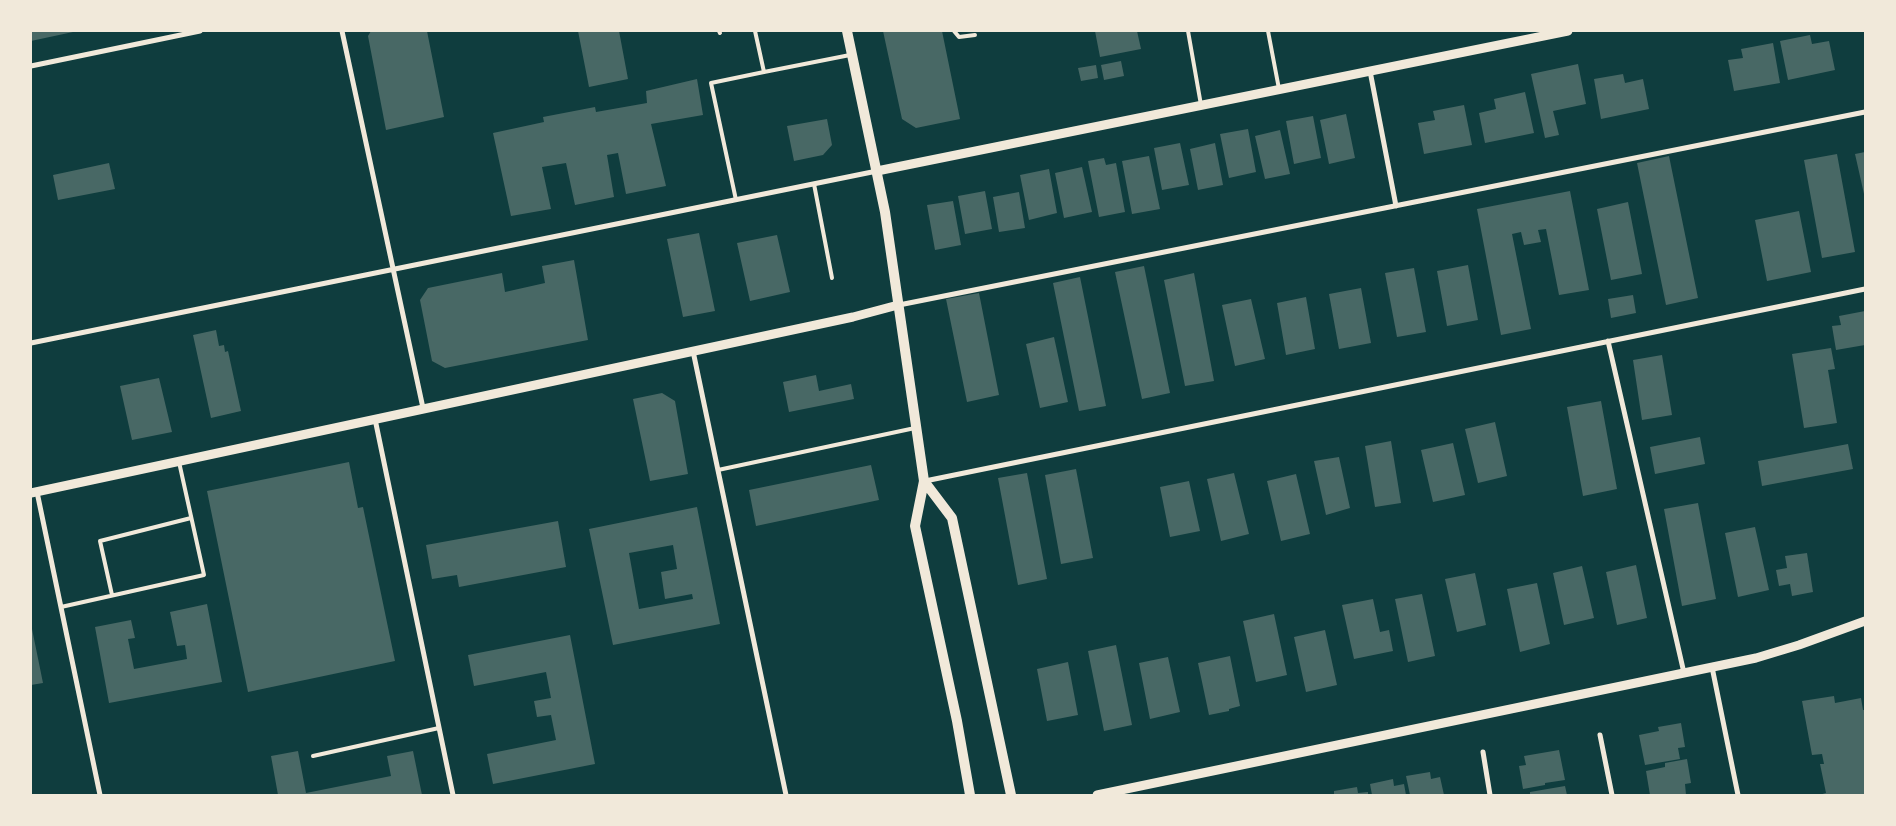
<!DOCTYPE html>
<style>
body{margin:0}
#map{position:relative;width:1896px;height:826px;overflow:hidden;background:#0f3d3e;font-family:"DM Sans",sans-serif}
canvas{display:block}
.frame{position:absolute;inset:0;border:32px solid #f1e9da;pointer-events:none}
</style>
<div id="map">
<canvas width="1896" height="826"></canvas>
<div class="frame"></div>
</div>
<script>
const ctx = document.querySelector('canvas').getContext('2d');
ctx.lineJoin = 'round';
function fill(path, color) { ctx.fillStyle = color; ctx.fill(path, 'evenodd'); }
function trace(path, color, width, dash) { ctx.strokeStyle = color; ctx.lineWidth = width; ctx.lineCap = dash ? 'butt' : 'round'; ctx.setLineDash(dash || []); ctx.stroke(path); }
const building = new Path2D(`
 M31 31H72L73 32 31 41Z
 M371 31H427L444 117 386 130 368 36Z
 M578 31H619L628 79 589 87Z
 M883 31H942L960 119 916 128 902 119Z
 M1095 31H1137L1141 49 1100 57Z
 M1810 35 1812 44 1829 41 1835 70 1788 80 1780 41Z
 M1773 43 1780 83 1734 91 1728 60 1743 58 1741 49Z
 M1121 61 1124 76 1104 80 1101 65Z
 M1578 64 1586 104 1553 111 1559 135 1545 138 1531 74Z
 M1096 65 1098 78 1081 81 1078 68Z
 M1623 74 1625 83 1643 79 1649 109 1601 119 1594 79Z
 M697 79 703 115 651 124 666 186 626 194 618 153 607 155 614 197 575 205 566 163 542 167 551 209 511 216 493 133 544 122 543 117 595 107 596 112 647 103 646 91Z
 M1525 92 1534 133 1485 143 1479 113 1496 109 1494 99Z
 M1464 105 1472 145 1424 154 1418 123 1435 120 1433 111Z
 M1346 114 1355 158 1329 164 1320 120Z
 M1313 116 1321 158 1294 164 1286 121Z
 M827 119 832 145 823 155 794 161 787 126Z
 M1248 129 1256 172 1229 178 1220 134Z
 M1280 130 1290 174 1265 179 1255 136Z
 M1180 143 1189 185 1162 190 1154 148Z
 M1215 143 1223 185 1198 190 1190 149Z
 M1865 152V193L1864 194 1855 154Z
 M1837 154 1855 252 1822 258 1804 160Z
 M1149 156 1160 209 1132 214 1122 161Z
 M1669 156 1698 298 1666 305 1637 163Z
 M1104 158 1106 165 1116 163 1125 212 1099 217 1088 161Z
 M109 163 115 189 58 200 53 175Z
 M1082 167 1092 212 1064 218 1055 173Z
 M1049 169 1057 213 1029 220 1020 175Z
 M985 191 992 229 965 234 958 196Z
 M1570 191 1589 290 1559 295 1546 229 1538 230 1541 242 1524 245 1521 232 1512 234 1531 329 1501 335 1477 209Z
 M1019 192 1025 228 999 232 993 197Z
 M953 201 961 245 935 250 927 205Z
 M1628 202 1642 274 1611 280 1597 209Z
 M1799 211 1811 272 1767 281 1755 220Z
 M699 233 715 311 683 317 667 239Z
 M777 235 790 292 750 301 737 243Z
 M574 260 588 340 445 368 432 361 420 300 428 288 502 273 505 292 545 283 542 266Z
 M1468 265 1478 320 1447 326 1437 271Z
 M1144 266 1170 393 1142 399 1115 272Z
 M1414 268 1426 332 1397 337 1385 273Z
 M1194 273 1214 381 1185 386 1164 280Z
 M1080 277 1106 406 1079 411 1053 283Z
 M1361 288 1371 343 1339 349 1329 294Z
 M979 293 999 395 967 402 946 299Z
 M1633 295 1636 313 1611 318 1608 299Z
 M1306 297 1315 349 1286 355 1277 303Z
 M1251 299 1265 359 1235 366 1222 305Z
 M1865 311V345L1836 350 1832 326 1841 325 1839 316Z
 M216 330 219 346 224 345 225 352 228 351 241 411 211 418 193 335Z
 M1054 337 1068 402 1040 408 1026 344Z
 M1831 348 1835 369 1828 370 1837 423 1804 428 1792 354Z
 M1662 355 1672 415 1642 420 1633 360Z
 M816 375 819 391 851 384 854 399 789 412 783 382Z
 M159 378 172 432 132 440 120 386Z
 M662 393 675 401 688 474 650 481 633 399Z
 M1601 401 1617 489 1583 496 1567 407Z
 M1495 422 1507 476 1478 483 1465 429Z
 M1700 437 1705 464 1655 474 1650 447Z
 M1391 441 1401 503 1375 507 1365 446Z
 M1453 443 1465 495 1433 502 1421 450Z
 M1848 444 1853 469 1762 486 1758 461Z
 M1339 457 1350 508 1326 515 1314 461Z
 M349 462 358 508 363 507 395 661 248 692 207 491Z
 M871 465 879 500 756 526 749 490Z
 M1076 469 1093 558 1061 564 1045 475Z
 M1027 473 1047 579 1018 585 998 478Z
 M1234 473 1249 534 1221 541 1207 479Z
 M1296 474 1310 534 1281 541 1267 481Z
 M1189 481 1200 531 1170 537 1160 487Z
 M1698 503 1716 599 1682 606 1664 509Z
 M697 507 720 624 613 645 589 529ZM673 545 677 569 661 572 665 599 692 594 693 599 639 609 629 553Z
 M558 521 566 567 459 587 457 575 432 579 426 545Z
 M1755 527 1769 590 1738 597 1725 533Z
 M1807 553 1813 592 1792 596 1790 584 1779 586 1776 570 1787 568 1785 556Z
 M1636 565 1647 618 1617 625 1606 572Z
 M1582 566 1594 618 1564 625 1553 573Z
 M1475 573 1486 625 1457 632 1445 579Z
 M1537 583 1550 644 1520 652 1507 589Z
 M1422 594 1435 656 1408 662 1395 599Z
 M1373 599 1380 632 1389 630 1393 651 1354 659 1342 605Z
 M207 604 222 682 109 703 95 627 131 620 135 638 128 639 134 669 187 659 185 645 177 646 170 612Z
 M1274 614 1287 675 1256 682 1243 621Z
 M31 624 43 683 31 685Z
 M1325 630 1337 685 1306 692 1294 637Z
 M570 635 595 764 493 784 487 754 556 740 551 715 537 717 534 701 551 698 546 672 474 686 468 655Z
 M1116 645 1132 725 1104 731 1088 651Z
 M1230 656 1240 706 1229 709V711L1209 715 1198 663Z
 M1168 657 1180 712 1150 719 1139 663Z
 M1068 662 1078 715 1047 721 1037 669Z
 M1834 696 1835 703 1861 698 1863 710H1865V795H1819L1826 793 1820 764H1824L1822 754 1812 755 1802 701Z
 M1681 723 1685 747 1678 748 1680 759 1645 765 1639 735 1659 731 1658 727Z
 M1559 750 1565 780 1545 783V785L1523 789 1519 766 1526 765 1524 756Z
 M298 751 306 793 391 776 387 756 413 751 422 795H278L271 756Z
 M1687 759 1691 783 1685 784 1686 795H1650L1646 771 1665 767V763Z
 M1430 772 1431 779 1440 777 1444 795H1410L1406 776Z
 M1393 779 1394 786 1404 784 1406 795H1372L1370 784Z
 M1565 786 1567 795H1530V792Z
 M1357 787 1358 793 1368 792V795H1334V791Z`);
const service = new Path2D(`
 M719 31 720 33
 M954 31 959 37 975 35
 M1188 31 1201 105
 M1268 31 1279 89
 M764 72 850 55
 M814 184 832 278
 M736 200 711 83 764 72 755 31
 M718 470 915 428
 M112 595 100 541 191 518
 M61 607 204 575 179 462
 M313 756 439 728`);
const minor = new Path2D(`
 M342 31 423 408
 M31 66 200 31
 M1370 71 1396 206
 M899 305 1865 112
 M1608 341 1684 673
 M31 343 877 171
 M693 351 786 795
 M375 419 453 795
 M925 481 1865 289
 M37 492 100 795
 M1712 667 1738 795
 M1600 735 1612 795
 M1483 752 1490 795`);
const tertiary = new Path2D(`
 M877 171 1568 31
 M31 493 853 317 898 305
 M1097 795 1756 658 1799 645 1865 621`);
const secondary = new Path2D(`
 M847 31 885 212 924 481 915 526 957 721 970 795
 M924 481 952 518 1011 795`);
fill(building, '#486865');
trace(service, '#f1e9da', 4);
trace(minor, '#f1e9da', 5);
trace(tertiary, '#f1e9da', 9);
trace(secondary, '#f1e9da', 10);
</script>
